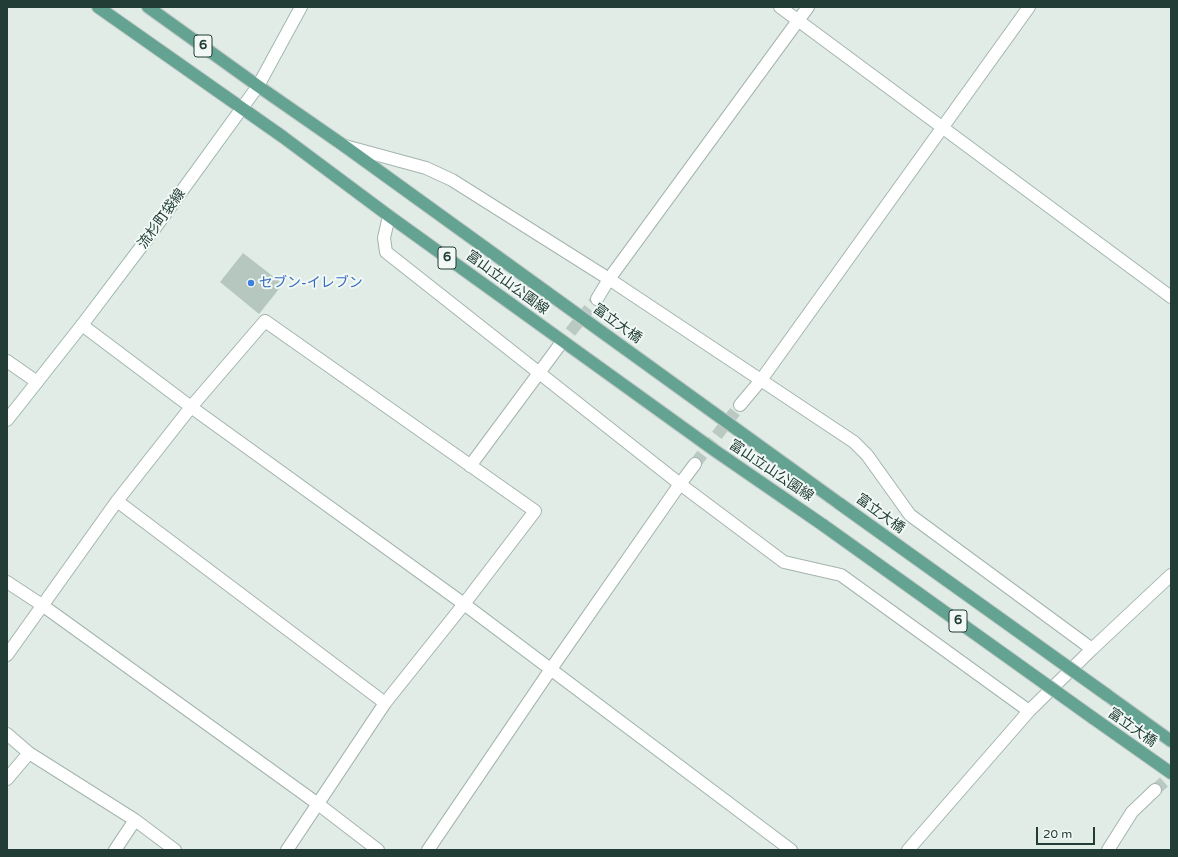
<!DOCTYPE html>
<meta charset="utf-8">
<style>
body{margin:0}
#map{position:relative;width:1178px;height:857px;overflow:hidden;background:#e1ece7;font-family:"Varela Round",sans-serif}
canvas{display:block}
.frame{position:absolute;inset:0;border:8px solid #213d35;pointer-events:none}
.scale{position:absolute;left:1036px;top:827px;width:59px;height:18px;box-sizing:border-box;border:2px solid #213d35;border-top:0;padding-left:5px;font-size:12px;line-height:14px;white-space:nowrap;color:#213d35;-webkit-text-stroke:3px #f1f8f5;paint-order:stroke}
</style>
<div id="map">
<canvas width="1178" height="857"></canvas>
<div class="frame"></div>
<div class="scale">20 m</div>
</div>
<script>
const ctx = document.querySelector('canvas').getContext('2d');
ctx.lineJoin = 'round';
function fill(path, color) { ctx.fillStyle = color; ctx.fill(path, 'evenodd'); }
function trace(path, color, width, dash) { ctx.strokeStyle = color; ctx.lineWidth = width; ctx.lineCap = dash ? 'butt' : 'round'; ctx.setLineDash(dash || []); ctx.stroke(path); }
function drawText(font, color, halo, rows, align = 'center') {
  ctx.font = font + ' "Varela Round","Noto Sans JP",sans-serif'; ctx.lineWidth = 4; ctx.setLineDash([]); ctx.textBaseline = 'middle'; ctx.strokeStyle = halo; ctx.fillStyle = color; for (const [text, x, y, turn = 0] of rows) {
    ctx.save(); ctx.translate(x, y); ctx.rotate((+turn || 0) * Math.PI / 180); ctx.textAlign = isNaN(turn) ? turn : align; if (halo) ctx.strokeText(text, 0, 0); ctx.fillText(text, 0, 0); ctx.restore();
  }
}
const building = new Path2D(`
 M243 253 283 284 259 314 220 282Z`);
const minorTunnel = new Path2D(`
 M559 346 597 299
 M695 464 740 405
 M1155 790 1171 776`);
const minor = new Path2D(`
 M780 7 1171 297
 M345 146 426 168 452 180 609 279 854 442 867 455 910 515 1092 649
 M389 216 384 238 386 252 680 484 784 562 841 575 1029 711
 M597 299 609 279 808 7
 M82 325 191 407 464 604 791 850
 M7 361 37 382
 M740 405 761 380 1029 7
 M470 466 559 346
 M117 501 385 703
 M7 582 42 605 318 804 378 850
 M7 655 117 501 191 407 265 321 535 511 464 604 385 703 287 850
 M7 734 29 753 135 820 175 850
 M7 779 29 753
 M115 850 135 820
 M428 850 551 669 680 484 695 464
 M908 850 1029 711 1092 649 1171 575
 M1108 850 1132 812 1155 790`);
const secondary = new Path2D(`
 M7 420 82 325 147 239 258 86 301 7`);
const primary = new Path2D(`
 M98 7 283 137 389 216 714 450 823 525
 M148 7 258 86 343 145 840 504
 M1107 695 1171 741
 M1093 718 1171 773`);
const primaryBridge = new Path2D(`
 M840 504 1107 695
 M823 525 1093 718`);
const markers = [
 [251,283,4,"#3f7fe0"]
];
const shields = [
 [203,46,18],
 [447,258,18],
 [958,621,18]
];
const shieldNames = [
 ["6",203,46],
 ["6",447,258],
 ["6",958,621]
];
const streetNames = [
 ["流杉町袋線",162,219,-54],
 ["富山立山公園線",507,283,36],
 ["富立大橋",617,324,36],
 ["富山立山公園線",771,471,34],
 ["富立大橋",880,514,36],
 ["富立大橋",1132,728,35]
];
const shopNames = [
 ["セブン-イレブン",259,283]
];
fill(building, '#b6c7c0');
trace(minorTunnel, '#bbc9c3', 12, [12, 6]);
trace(minor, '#a4b4ae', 14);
trace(secondary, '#9fb8af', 14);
trace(primary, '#c1c9c6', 14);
trace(minor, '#fff', 12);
trace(secondary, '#fff', 12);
trace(primary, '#64a392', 12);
trace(primaryBridge, '#c1c9c6', 14, []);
trace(primaryBridge, '#64a392', 12);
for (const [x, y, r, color] of markers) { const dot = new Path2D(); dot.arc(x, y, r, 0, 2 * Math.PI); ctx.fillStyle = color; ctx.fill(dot); trace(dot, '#f1f8f5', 1.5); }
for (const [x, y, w] of shields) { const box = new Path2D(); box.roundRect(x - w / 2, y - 11, w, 22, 3); ctx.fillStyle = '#f1f8f5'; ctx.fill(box); trace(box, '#213d35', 1); }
drawText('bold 13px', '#213d35', null, shieldNames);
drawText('14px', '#213d35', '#f1f8f5', streetNames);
drawText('14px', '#366cbe', '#f1f8f5', shopNames, 'left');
</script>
